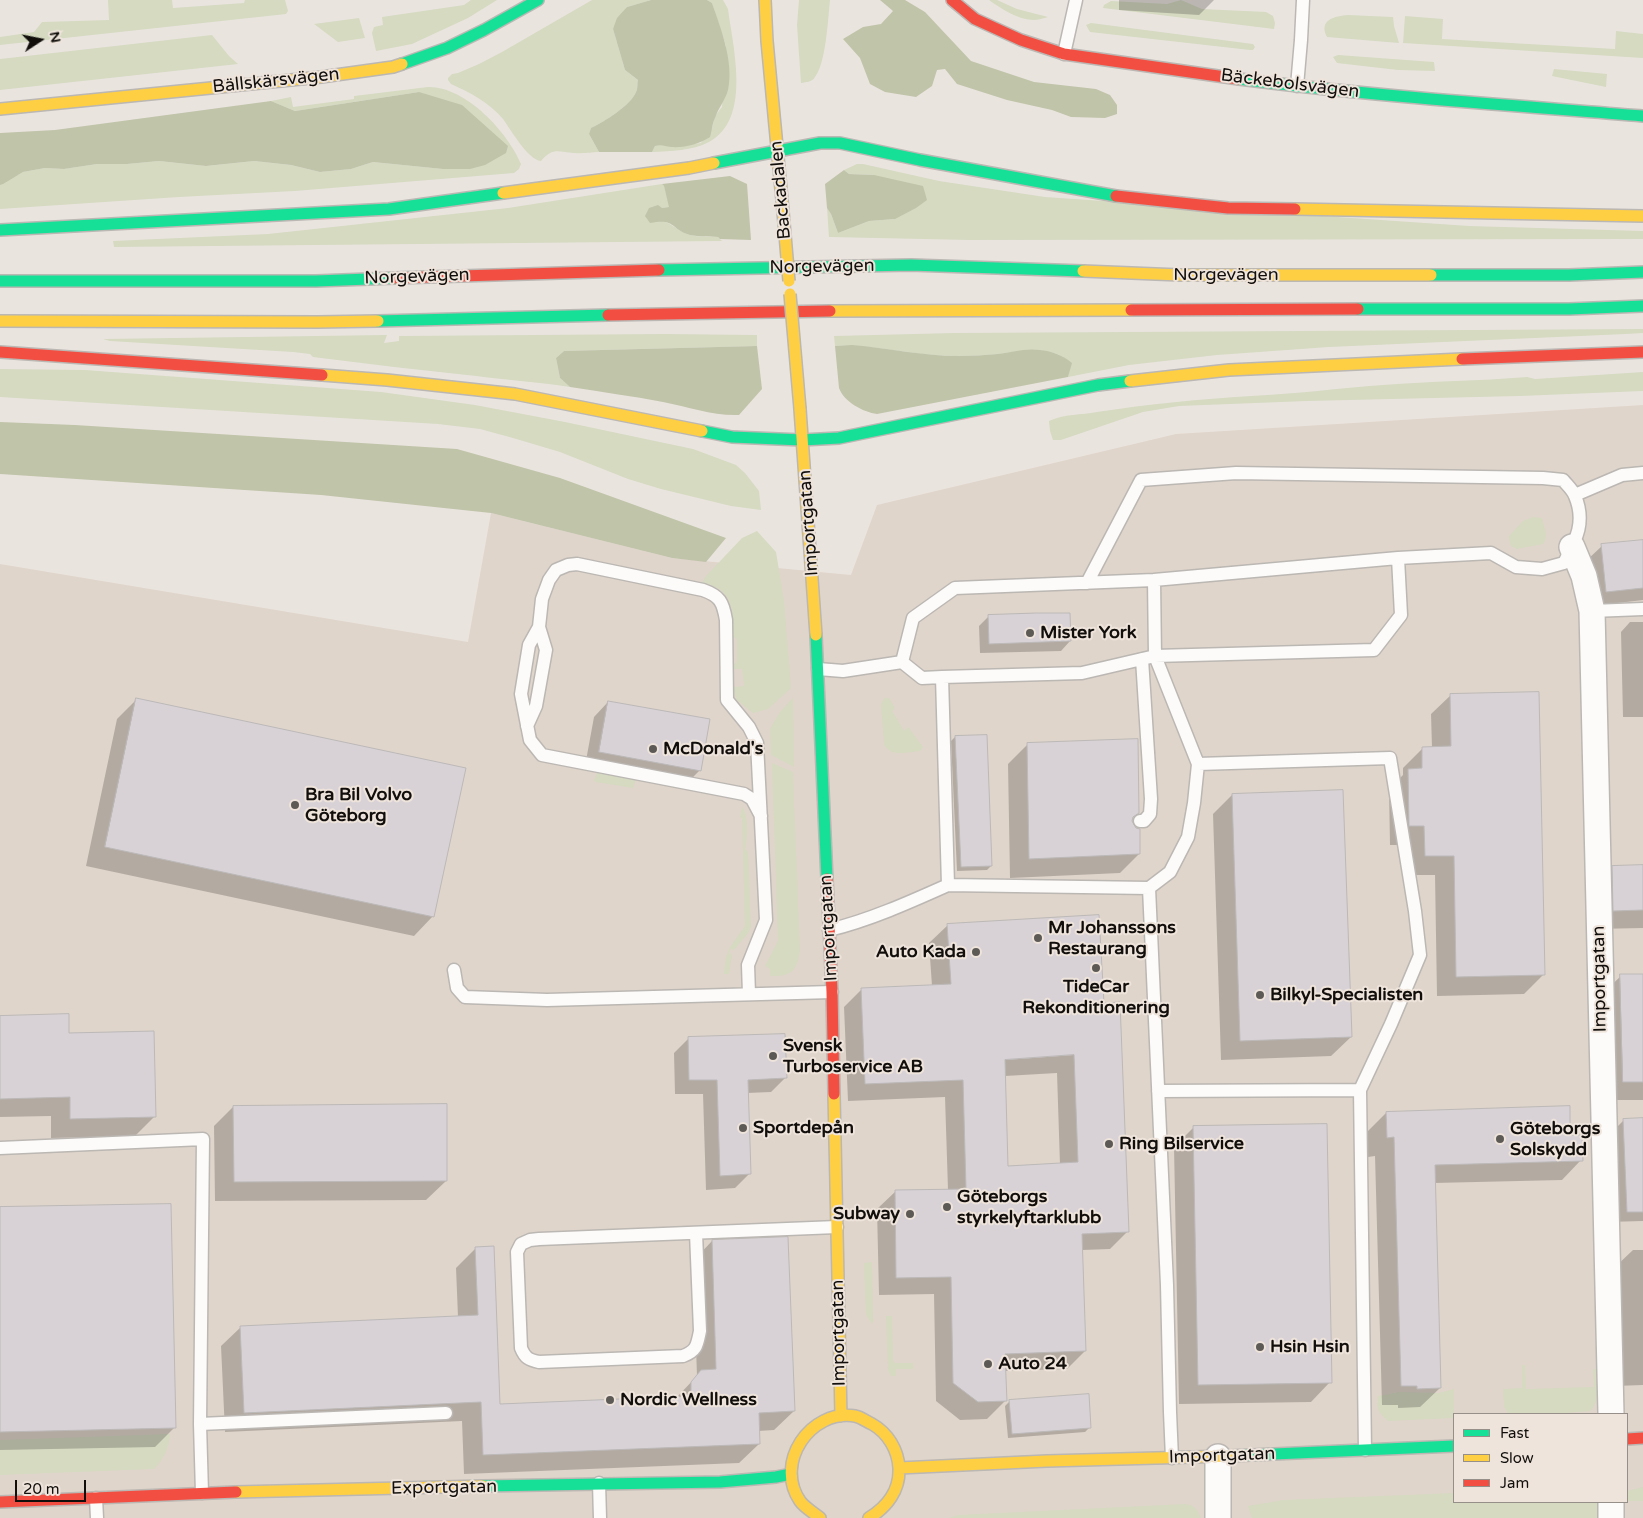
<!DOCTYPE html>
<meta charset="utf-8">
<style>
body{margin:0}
#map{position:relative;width:1643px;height:1518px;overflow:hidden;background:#eae4df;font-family:"Varela Round",sans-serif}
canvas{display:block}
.legend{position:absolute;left:1453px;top:1413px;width:175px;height:90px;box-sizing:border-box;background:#eee4db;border:1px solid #968e88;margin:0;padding:6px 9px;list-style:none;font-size:15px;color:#110e0b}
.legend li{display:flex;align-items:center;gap:10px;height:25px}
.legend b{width:25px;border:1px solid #968e88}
.north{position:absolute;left:15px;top:15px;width:50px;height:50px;-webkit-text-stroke:4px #eee4db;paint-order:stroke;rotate:79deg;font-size:14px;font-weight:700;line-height:20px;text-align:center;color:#110e0b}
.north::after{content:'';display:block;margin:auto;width:18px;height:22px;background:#110e0b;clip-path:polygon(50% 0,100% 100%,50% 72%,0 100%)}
.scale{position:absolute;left:15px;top:1480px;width:71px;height:22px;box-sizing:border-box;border:2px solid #110e0b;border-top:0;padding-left:6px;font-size:15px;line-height:18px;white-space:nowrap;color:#110e0b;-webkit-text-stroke:4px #eee4db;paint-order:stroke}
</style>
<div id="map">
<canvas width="1643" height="1518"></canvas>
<ul class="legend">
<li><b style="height:6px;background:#16e098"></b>Fast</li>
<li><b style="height:6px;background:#ffcf43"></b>Slow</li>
<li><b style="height:6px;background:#f24e42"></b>Jam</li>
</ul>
<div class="north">N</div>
<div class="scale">20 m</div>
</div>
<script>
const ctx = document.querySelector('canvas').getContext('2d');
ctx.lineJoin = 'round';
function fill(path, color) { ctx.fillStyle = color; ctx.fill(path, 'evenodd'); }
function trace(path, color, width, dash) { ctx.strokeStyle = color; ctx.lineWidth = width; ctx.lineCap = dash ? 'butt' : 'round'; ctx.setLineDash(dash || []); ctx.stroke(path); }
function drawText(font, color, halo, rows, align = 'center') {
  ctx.font = font + ' "Varela Round",sans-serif'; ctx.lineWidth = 4; ctx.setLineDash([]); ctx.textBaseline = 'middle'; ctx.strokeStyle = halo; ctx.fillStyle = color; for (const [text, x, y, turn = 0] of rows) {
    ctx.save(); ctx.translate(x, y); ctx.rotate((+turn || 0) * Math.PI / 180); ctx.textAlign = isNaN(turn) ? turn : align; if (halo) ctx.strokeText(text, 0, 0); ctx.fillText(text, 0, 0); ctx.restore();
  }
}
const built = new Path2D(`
 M1643 405V1518H0V564L468 642 491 513 672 558 851 575 877 505 1176 434ZM1454 1414H1627V1502H1454Z`);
const green = new Path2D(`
 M108 0H172L173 8 244 3 245 0H285L288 11 286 14 0 45V37L34 32 42 22 109 20Z
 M471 0H497L468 18 412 44 376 51 372 33 374 27 383 25 382 17 464 5Z
 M592 0H651L627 7 613 29 625 70 638 80C637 83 638 89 636 92 631 105 604 122 591 128L589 134 599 152C591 152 582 154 574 153 558 152 553 147 541 161 528 160 511 130 503 119 490 103 469 92 451 84L448 80V78L452 74 458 73 479 64 502 52Z
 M707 0H723L728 9C733 48 752 119 709 142 692 151 671 151 652 152L655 146 662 144 673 147 701 143 712 128 715 116 722 107 726 46 712 3Z
 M799 0H830C828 19 826 63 815 77 812 82 807 82 801 83L797 25Z
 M989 0H997L1017 9 1048 17C1044 18 1038 20 1033 20 1016 19 1002 9 989 0Z
 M1181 0 1202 9 1266 12 1273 16 1275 23 1274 29 1103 8 1104 5 1111 1 1167 4Z
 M1348 15 1393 17 1394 26 1399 43 1327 37C1318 20 1335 16 1348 15Z
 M1405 16 1443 19 1442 39 1615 49 1616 31 1643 34V58L1403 43Z
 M359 18 365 38 338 42 314 24Z
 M1091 23 1253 44 1255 47 1253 50H1250L1090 32 1086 25Z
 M212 35 229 56 238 64 0 90V59Z
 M1338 55 1434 62 1435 71 1398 70 1337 63 1333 57Z
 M1554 69 1607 74 1606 87 1552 76Z
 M428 87C465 86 508 132 521 164L519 169 514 173 295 191 179 197 0 209V177L18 175 23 172 45 168 64 169 97 164H127L159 161 206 166 254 161 291 165 320 172 351 169 373 162 443 169 419 92 295 111 271 101 291 97 293 107 354 99V96Z
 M857 164H863L939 181 1045 197 1469 226 1643 231V239L970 240 829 237 827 208 831 214 838 233 869 221 895 219 874 175 849 174 844 170Z
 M662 184 664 186 670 207 662 208 664 221C671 224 678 230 685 233 695 238 707 236 718 237L722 241 114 247 113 241 268 234 508 208Z
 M1643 329V333L1626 334 1329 347 1217 355 1129 365 1068 377 1071 363C1051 344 1023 351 999 354 986 355 973 356 960 356 918 357 877 344 835 346L834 336 954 333Z
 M664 334 757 335V346L564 351 556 358 560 378 570 387C539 382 507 380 476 376 421 370 367 364 313 357L310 354 293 352 110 341 103 339 387 335 384 343 399 341V336Z
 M0 369 85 370 381 392 475 405 565 422 693 449 736 465 745 473 759 491 761 510 731 506 661 489 628 479 560 452 513 438 480 429 438 424 0 397Z
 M1643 372V391L1520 396 1307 401 1179 406 1143 412 1061 440H1053L1050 431 1049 421C1064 414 1081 415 1097 412 1149 404 1200 399 1251 396 1296 394 1339 388 1383 385 1431 381 1479 381 1527 377L1535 379Z
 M1533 517 1542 518C1544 526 1549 537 1543 544L1517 549 1511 546 1510 544 1509 536 1523 521Z
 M757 531 776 552 784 600 791 688 768 709 753 713 736 699 733 687 744 686 742 669H733V665L737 662V639L733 637C732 610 735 589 702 583L706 576 742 538Z
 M793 698 794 767 771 755 770 729 780 712Z
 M885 698H889L895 708 892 711 904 731 908 727 923 747 920 751C907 752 891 758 884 744L881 705 883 700Z
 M772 763 793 772 800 951C797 971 791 977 770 976V969L765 966 778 941Z
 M598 771 637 777 633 788 595 782 594 780Z
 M742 807C749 815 748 839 745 849L748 852 751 927 748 933 734 950 731 949 729 953 732 955 729 974H724L726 957 730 947 745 926 742 818 740 817Z
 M872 1262 873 1322 872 1324 866 1315 864 1263Z
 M886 1316H892L893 1361 895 1363H913V1369H896V1376H891L888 1370Z
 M1522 1365H1525L1526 1389 1594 1387 1593 1369H1597C1597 1383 1601 1401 1590 1411L1553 1414H1508L1504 1406 1503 1389 1522 1388Z
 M1454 1389V1418L1388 1421C1377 1411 1377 1410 1378 1396L1399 1392 1439 1393Z
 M170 1434C169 1448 164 1459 154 1469L0 1475V1440Z
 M1643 1487V1501H1627V1491Z
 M1454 1493V1502H1597V1518H1252L1248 1506 1283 1500Z
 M1185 1504C1195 1505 1197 1509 1201 1518H948L958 1515Z`);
const forest = new Path2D(`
 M651 0H707L712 3C721 29 734 62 728 90 725 101 718 108 715 118 712 124 712 131 710 137 699 144 685 148 671 147 664 146 662 144 655 146L652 152H599L589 134 591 128C604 122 631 105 636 92 638 89 637 83 638 80L625 70 613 29 617 18 627 7Z
 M880 0H905L925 12 971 61 1034 82 1096 89 1110 95 1117 105V114L1105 118 1071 117 1052 110 1007 100 957 84 945 69 937 70 932 86 916 97 885 92 870 84 860 58 843 39 863 27 881 24 893 11Z
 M419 92 462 105 508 146 506 153 485 165 470 169H443L373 162 351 169 320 172 291 165 254 161 206 166 159 161 127 164H97L64 169 45 168 23 172 3 184 0 185V133L55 130 271 101 295 111Z
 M844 170 849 174 874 175 923 186 927 200 916 208 895 219 869 221 838 233 831 214 827 208 825 184Z
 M730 176 747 184 751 240 720 239 718 237C709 236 699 237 690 235 670 229 676 218 650 223L645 216 649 208 658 205 662 208 669 207 664 186 662 184Z
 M852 345C888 348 923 356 959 356 972 356 985 355 998 354 1012 352 1026 348 1040 350 1051 351 1063 355 1072 363L1068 377 877 414C863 412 844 402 839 388L835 346Z
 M757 346 762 389 739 415C713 416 689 407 663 402 632 396 601 392 570 387L560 378 556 358 564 351Z
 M0 422 75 425 457 449 560 478 726 538 706 562 672 558 491 513 321 495 0 474Z`);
const shadow = new Path2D(`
 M1119 0H1214L1199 15 1119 10Z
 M1643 541V600L1592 606 1587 560 1602 546Z
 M989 616 1070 641 1061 651 980 653 979 626Z
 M1630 622H1643V717H1623L1621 632Z
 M1451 695 1543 975 1524 994 1437 996 1435 875H1406L1405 845H1390L1389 789 1403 775V768L1423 748H1432L1431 714Z
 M137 699 433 916 414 936 86 866 117 719Z
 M608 702 700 770 685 785 585 766 594 717Z
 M955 737 991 866 987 870 957 871 951 741Z
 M1028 744 1138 812 1131 819 1139 854 1120 873 1010 878 1008 764Z
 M1232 795 1351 1037 1331 1056 1221 1060 1213 814Z
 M1613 867H1643V928L1595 929 1594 886Z
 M948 925 1103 1004 1128 1231 1110 1249 1082 1250 1085 1351 1067 1369 1004 1371 1005 1401 987 1419 960 1420 936 1401 934 1294 879 1295 877 1209 896 1191 948 1190 945 1097 848 1101 844 1007 862 989 932 986 929 943ZM1057 1073 1060 1165 1007 1167 1005 1076Z
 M1643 975V1100H1605L1602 994 1621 976Z
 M0 1017 68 1034 154 1117 135 1136 51 1138V1116L0 1117Z
 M689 1038 786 1077 771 1092 747 1093 750 1173 735 1188 706 1190 703 1094H675L674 1053Z
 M233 1107 446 1181 426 1200 215 1201 214 1126Z
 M1386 1113 1569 1136 1581 1160 1562 1180 1434 1183 1440 1388 1420 1407 1398 1408V1405H1382L1375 1156 1368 1157 1367 1132Z
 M1624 1120H1643V1221L1607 1222 1604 1140Z
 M1194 1127 1330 1382 1311 1402 1179 1404 1174 1147Z
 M0 1208 174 1428 155 1447 0 1450Z
 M712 1241 794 1411 774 1430 758 1431 759 1444 739 1463 464 1474 462 1421 225 1432 221 1346 241 1327 458 1317 456 1268 476 1248 499 1405 676 1398 697 1376 693 1261Z
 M1633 1250H1643V1385L1615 1386 1613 1269Z
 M1010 1401 1090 1427 1085 1432 1008 1438 1005 1406Z`);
const building = new Path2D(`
 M1643 540V588L1606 592 1601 544Z
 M1037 613H1070L1071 641 989 644 988 615Z
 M1539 692 1545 975 1456 977 1454 856H1425L1424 826H1409L1408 769 1422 768V747L1451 746 1450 694Z
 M136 698 466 768 434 917 105 847Z
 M608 701 710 719 701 771 599 752Z
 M987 735 992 866 961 867 955 736Z
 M1138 739 1139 813 1133 817 1132 821 1136 828 1140 829V854L1029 859 1027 743Z
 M1343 790 1352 1037 1240 1041 1232 794Z
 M1643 865V910L1613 911 1612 866Z
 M1099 915 1104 1003 1120 1002 1129 1232 1082 1234 1086 1351 1005 1354 1007 1401 978 1402 953 1383 951 1277 896 1278 895 1190 966 1189 963 1080 865 1084 861 988 951 984 947 924ZM1074 1055 1078 1162 1008 1166 1005 1060Z
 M1620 974H1643V1082H1623Z
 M69 1014V1033L154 1031 156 1117 70 1119V1097L0 1099V1016Z
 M785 1034 787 1078 748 1080 751 1174 720 1176 717 1080H689L688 1037Z
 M447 1104V1181L234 1182 233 1106Z
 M1570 1106V1135H1582L1583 1161 1435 1165 1441 1388 1417 1389V1386H1401L1394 1137 1387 1138 1386 1112Z
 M1643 1118V1212H1627L1623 1119Z
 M1327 1124 1332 1383 1198 1385 1193 1126Z
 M171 1204 176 1428 0 1432V1207Z
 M788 1237 795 1411 759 1413 760 1444 483 1455 481 1402 244 1413 240 1326 478 1315 475 1247 494 1246 500 1404 691 1396V1382L701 1370 716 1369 712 1240Z
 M1089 1394 1091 1428 1012 1434 1009 1400Z`);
const lane = new Path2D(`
 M1064 54 1076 0
 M1297 86 1301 40 1303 0
 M1575 495 1622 475 1643 473
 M1154 580 1398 558
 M1087 583 1141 480 1236 473 1543 478 1563 480C1567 485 1573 490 1575 496 1586 522 1576 540 1564 563L1542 569 1516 567 1491 553 1398 558 1401 615 1374 650 1155 656 1198 764
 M1592 611 1643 609
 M818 669 843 671 902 662 922 678 942 677 1082 673 1155 656 1154 580 955 588 913 618 902 662
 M527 726 536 706 546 650 539 627
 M1140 821H1144L1150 814 1151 799 1142 659
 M948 885 1149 888 1167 1285 1170 1412 1172 1458
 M1149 888 1170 872 1188 837 1194 803 1198 764 1390 758 1415 911 1420 955 1391 1024 1360 1090
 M829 930C870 920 910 902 948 885L942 677
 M454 970 457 988 465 997 547 1000 832 992
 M749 994 748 965 766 920 757 743 749 727 727 700 726 620C723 602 720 596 703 590L577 564 568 565 556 570 549 580 542 599 539 627 529 645 521 694 530 740 542 755 744 794 752 799 761 816
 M1158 1091 1360 1090 1365 1450
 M0 1148 203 1139 200 1424
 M696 1233 700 1331C697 1345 697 1351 683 1356L539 1362C529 1360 525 1358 521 1348L517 1252 521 1244 530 1240 539 1239 837 1227
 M599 1483 600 1518
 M202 1493 200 1424 446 1413
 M96 1498 97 1518`);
const street = new Path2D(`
 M1572 547 1584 576 1592 611 1611 1414
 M1218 1457V1518
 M1611 1502V1518`);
const fast = new Path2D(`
 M402 64 447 48 484 30 538 0
 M1239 79C1373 96 1508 105 1643 116
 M714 163 820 143H840L920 160 1116 196
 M0 230 389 209 503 193
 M659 270 911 265 1083 271
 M1431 275H1569L1643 272
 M0 281H316L395 278
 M1358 309H1569L1643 306
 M378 321 608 315
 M702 431 732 437 802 440 839 438 1098 385 1130 381
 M816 635 827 879
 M1229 1456 1454 1446
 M483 1486 720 1482 776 1477 791 1474`);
const slow = new Path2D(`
 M765 0 767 41 782 200
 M0 109 321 77 393 67 402 64
 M503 193 689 168 714 163
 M1295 209 1643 216
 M1083 271 1180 275H1431
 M830 311 1131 310
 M0 321 317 322 378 321
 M322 375 387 380 515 394 702 431
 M1130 381 1229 370 1462 359
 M800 409 816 635
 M834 1094 841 1416
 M899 1468 1047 1461 1229 1456
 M236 1492 483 1486
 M820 1518C814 1513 804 1507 800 1501 774 1463 810 1409 855 1416 861 1417 867 1422 872 1424 888 1433 898 1450 899 1468 900 1490 887 1507 869 1518`);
const jam = new Path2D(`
 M952 0 975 19 1021 40 1064 54 1239 79
 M1116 196 1228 208 1295 209
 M395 278 659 270
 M1131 310 1358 309
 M608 315 830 311
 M0 352 322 375
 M1462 359 1643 352
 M827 879 832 992 834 1094
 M1627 1439 1643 1438
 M0 1502 236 1492`);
const slowBridge = new Path2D(`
 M782 200 789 281
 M790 294 800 409`);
const markers = [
 [1030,633,5,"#5d5955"],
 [653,749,5,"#5d5955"],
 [295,805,5,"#5d5955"],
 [1038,938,5,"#5d5955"],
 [976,952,5,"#5d5955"],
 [1096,968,5,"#5d5955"],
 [1260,995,5,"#5d5955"],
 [773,1056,5,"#5d5955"],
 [743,1128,5,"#5d5955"],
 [1500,1139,5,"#5d5955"],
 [1109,1144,5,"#5d5955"],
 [947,1207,5,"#5d5955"],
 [910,1214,5,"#5d5955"],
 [1260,1347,5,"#5d5955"],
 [988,1364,5,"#5d5955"],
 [610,1400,5,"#5d5955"]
];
const streetNames = [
 ["Bällskärsvägen",276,81,-6],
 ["Bäckebolsvägen",1290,84,7],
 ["Backadalen",781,190,-95],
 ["Norgevägen",822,267,-1],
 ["Norgevägen",1226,275],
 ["Norgevägen",417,277,-2],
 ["Importgatan",809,523,-94],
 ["Importgatan",829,928,-93],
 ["Importgatan",1600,979,-91],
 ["Importgatan",839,1333,-91],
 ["Importgatan",1222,1456,-2],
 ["Exportgatan",444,1488,-1]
];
const poiNames = [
 ["Mister York",1040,633],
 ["McDonald's",663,749],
 ["Bra Bil Volvo",305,795],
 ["Göteborg",305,816],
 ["Mr Johanssons",1048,928],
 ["Restaurang",1048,949],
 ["Auto Kada",966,952,"right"],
 ["TideCar",1096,987,"center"],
 ["Rekonditionering",1096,1008,"center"],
 ["Bilkyl-Specialisten",1270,995],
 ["Svensk",783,1046],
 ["Turboservice AB",783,1067],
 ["Sportdepån",753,1128],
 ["Göteborgs",1510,1129],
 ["Solskydd",1510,1150],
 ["Ring Bilservice",1119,1144],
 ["Göteborgs",957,1197],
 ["styrkelyftarklubb",957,1218],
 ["Subway",900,1214,"right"],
 ["Hsin Hsin",1270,1347],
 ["Auto 24",998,1364],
 ["Nordic Wellness",620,1400]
];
fill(built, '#e0d5cb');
fill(green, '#d5dac1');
fill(forest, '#c0c4a9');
fill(shadow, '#0003');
fill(building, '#d8d2d7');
trace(building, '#bcb9b8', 1);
trace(lane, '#bbb7b3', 15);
trace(street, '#bbb7b3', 28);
trace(fast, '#bbb7b3', 14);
trace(slow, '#bbb7b3', 14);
trace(jam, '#bbb7b3', 14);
trace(lane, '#fcfbfa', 12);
trace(street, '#fcfbfa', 25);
trace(fast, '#16e098', 11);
trace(slow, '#ffcf43', 11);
trace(jam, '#f24e42', 11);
trace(slowBridge, '#bbb7b3', 14, []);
trace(slowBridge, '#ffcf43', 11);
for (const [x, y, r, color] of markers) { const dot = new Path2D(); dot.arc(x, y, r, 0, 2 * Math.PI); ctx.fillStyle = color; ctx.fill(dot); trace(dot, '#eee4db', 2); }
drawText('18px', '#110e0b', '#eee4db', streetNames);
drawText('bold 18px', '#110e0b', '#eee4db', poiNames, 'left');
</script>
